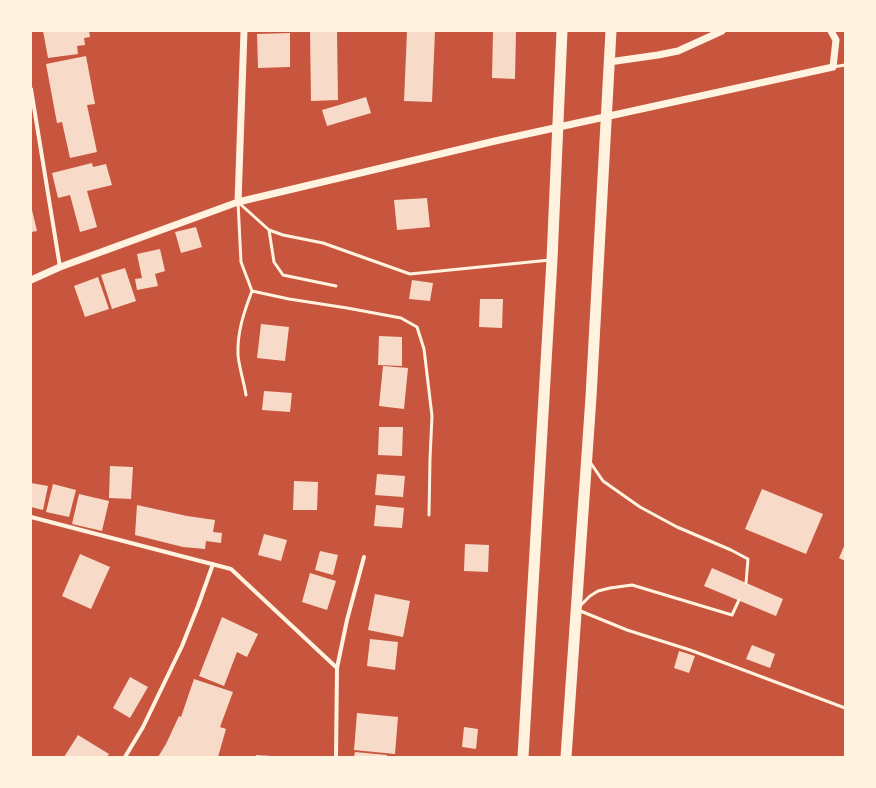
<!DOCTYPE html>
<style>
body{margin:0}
#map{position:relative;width:876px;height:788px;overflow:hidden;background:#c8553d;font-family:Inter,sans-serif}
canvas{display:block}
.frame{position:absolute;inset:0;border:32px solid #fff3e0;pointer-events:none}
</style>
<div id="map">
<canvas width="876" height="788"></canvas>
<div class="frame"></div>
</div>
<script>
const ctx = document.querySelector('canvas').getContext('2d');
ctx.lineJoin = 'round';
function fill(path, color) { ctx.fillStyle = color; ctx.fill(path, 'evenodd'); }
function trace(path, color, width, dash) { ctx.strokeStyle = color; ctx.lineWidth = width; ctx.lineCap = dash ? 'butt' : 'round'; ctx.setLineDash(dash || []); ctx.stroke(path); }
const building = new Path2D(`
 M43 31H89L90 37 84 38 85 45 77 46 78 54 48 58Z
 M310 31H337L338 100 311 101Z
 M407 31H435L432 102 404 101Z
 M493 31H516L515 79 492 78Z
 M290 33V67L258 68 257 34Z
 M86 56 95 104 87 105 97 152 70 158 62 122 57 123 46 64Z
 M366 97 371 113 327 126 322 110Z
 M92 163 93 167 106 164 112 185 87 191 97 227 80 232 70 195 58 198 52 173Z
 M427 198 430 227 397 230 394 200Z
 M31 206 37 231 31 232Z
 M196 227 202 247 181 253 175 232Z
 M160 249 165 271 155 274 158 286 137 290 135 279 142 278 137 254Z
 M125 268 136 301 112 309 101 275Z
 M98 277 109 309 85 317 74 286Z
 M412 280 433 283 430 301 409 299Z
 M480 299H503L502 328 479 327Z
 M261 324 289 327 285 361 257 358Z
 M379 336 402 337V366L378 365Z
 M383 366 408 368 404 409 379 406Z
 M264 391 292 393 290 412 262 410Z
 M379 427H403L402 456 378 455Z
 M110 466 133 467 131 499 109 498Z
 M377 474 405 476 403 497 375 495Z
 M294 481 318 482 317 510H293Z
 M31 483 48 486 43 510 31 507Z
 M53 484 76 490 69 517 46 512Z
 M762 489 823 514 806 554 745 529Z
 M79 494 109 501 102 531 72 524Z
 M137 505 187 516 215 520 213 532 222 533 221 543 206 541 205 549 183 547 135 535Z
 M376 505 404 508 402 528 374 526Z
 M264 534 287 540 281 561 258 555Z
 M465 544 489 545 488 572 464 571Z
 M845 544V561L839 558Z
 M320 551 338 555 333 575 315 570Z
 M80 554 110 567 91 609 62 596Z
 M712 568 783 599 776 616 704 586Z
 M310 573 336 581 327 610 302 602Z
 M375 594 410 601 403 637 368 630Z
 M222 617 258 634 247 657 237 652 224 686 199 676Z
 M370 639 398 642 395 670 367 666Z
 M752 645 775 654 770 668 746 659Z
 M679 651 695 656 689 673 674 668Z
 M130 677 148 687 130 718 113 708Z
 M194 679 233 692 220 727 226 729 218 757 208 756V757H158L166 744 179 716 181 717Z
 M357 713 398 717 395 754 354 750Z
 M464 727 478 729 476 749 462 747Z
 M78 735 109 754 107 757H64Z
 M355 752 387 755V757H354Z
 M256 755 272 756V757H256Z`);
const service = new Path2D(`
 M833 67 845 65
 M238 202 241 262 252 291 289 299 347 308 401 318 417 327 424 349 432 416 430 459 429 515
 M238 202 269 230 283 235 323 243 410 274 550 260
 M269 230 274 262 283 275 336 286
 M246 395C244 382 239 367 238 355 237 332 244 312 252 291
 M590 462 603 481 640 507 677 527 731 550 748 559 746 583
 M580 606 590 596 598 591 610 588 632 585 732 615 739 600
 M578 610 627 630 690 650 845 708`);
const minor = new Path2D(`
 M31 89 60 267
 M31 517 231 569 337 668 336 757
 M337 668 347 620 364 557
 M125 757 143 727 182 646 198 606 213 564`);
const tertiary = new Path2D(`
 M609 62 658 55 678 51 722 31
 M238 202 244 31
 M31 280 60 267 238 202 495 141 833 67 836 40 831 31`);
const trunk = new Path2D(`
 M523 757 552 260 562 31
 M566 757 591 397 611 31`);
fill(building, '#f7dbc8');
trace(service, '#fff3e0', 3);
trace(minor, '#fff3e0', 4);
trace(tertiary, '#fff3e0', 7);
trace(trunk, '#fff3e0', 11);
</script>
